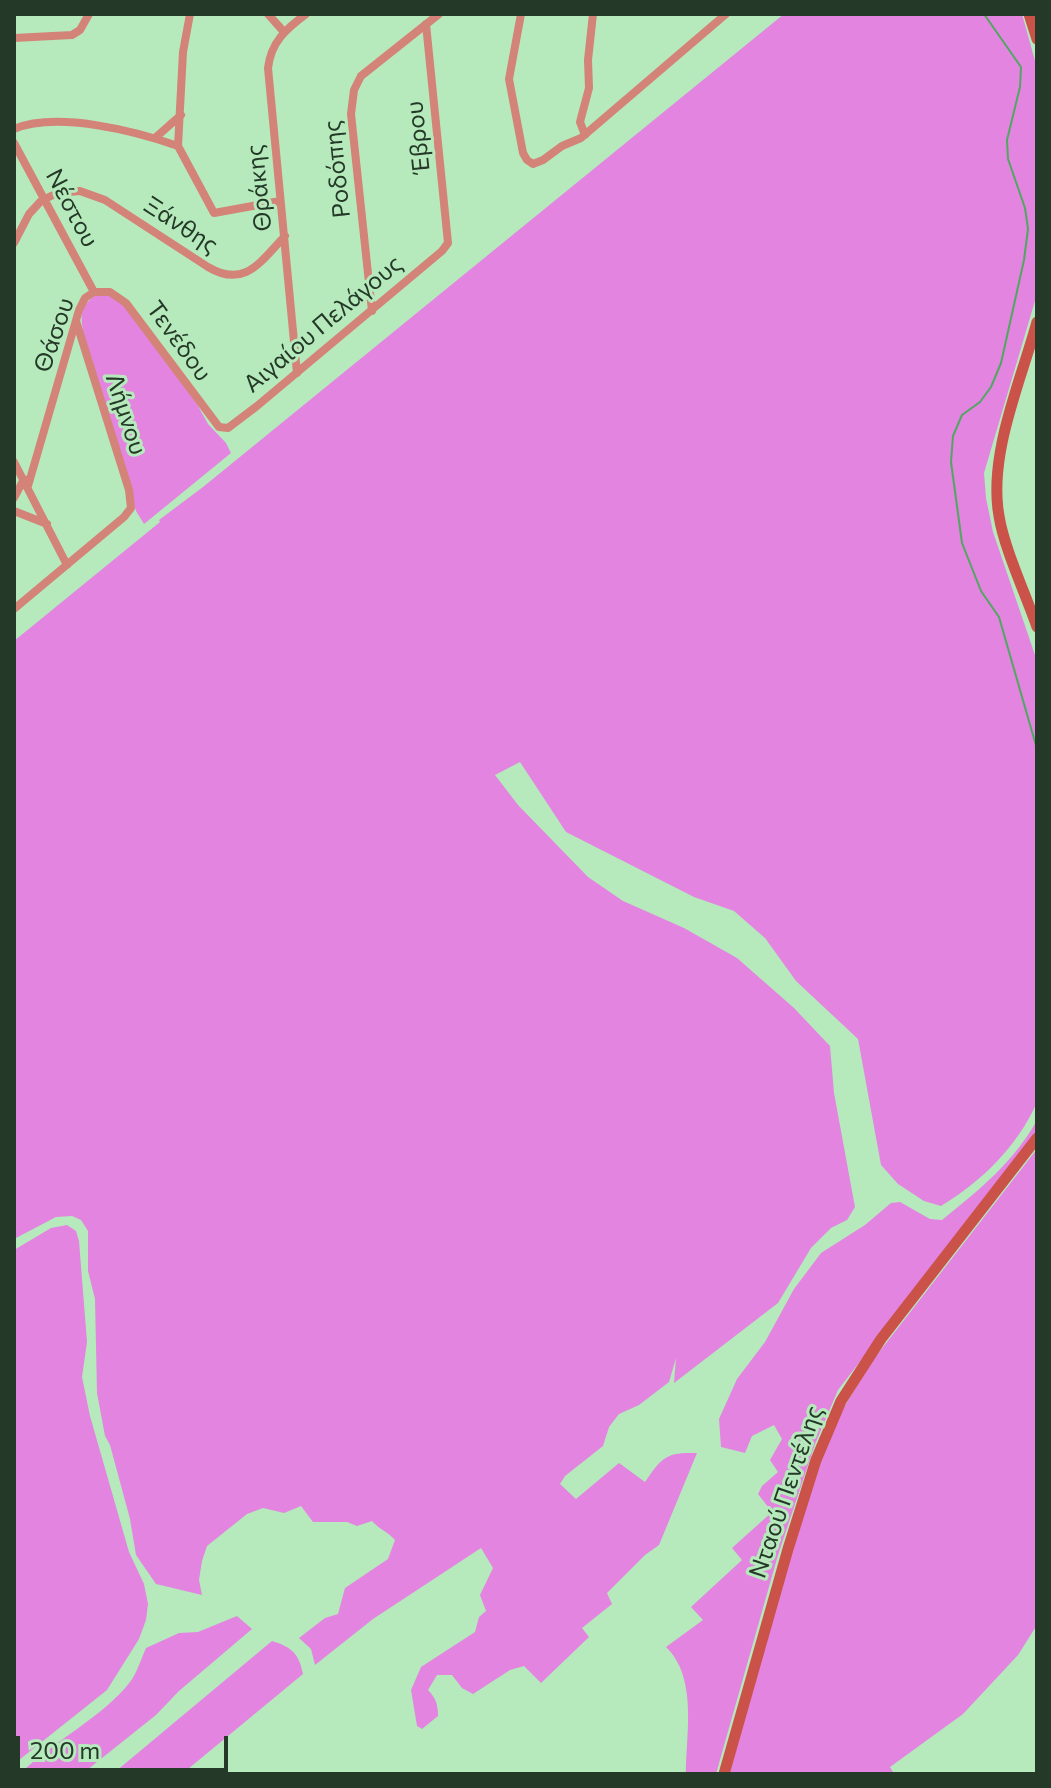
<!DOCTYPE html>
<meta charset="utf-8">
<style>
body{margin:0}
#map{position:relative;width:1051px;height:1788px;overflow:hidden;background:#b6eabc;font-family:Commissioner,sans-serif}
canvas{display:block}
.frame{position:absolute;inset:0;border:16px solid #243927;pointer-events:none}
.scale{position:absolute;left:16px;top:1736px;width:212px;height:36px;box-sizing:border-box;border:4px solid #243927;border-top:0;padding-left:10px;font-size:24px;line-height:28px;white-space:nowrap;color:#243927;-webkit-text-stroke:6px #b6eabc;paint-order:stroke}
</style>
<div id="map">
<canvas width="1051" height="1788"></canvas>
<div class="frame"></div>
<div class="scale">200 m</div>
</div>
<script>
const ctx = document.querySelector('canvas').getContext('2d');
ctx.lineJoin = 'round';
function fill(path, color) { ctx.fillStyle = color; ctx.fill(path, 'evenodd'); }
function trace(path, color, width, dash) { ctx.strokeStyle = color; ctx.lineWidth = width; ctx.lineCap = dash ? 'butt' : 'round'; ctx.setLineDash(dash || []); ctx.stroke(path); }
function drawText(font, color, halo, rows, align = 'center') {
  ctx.font = font + ' Commissioner,sans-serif'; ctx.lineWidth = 6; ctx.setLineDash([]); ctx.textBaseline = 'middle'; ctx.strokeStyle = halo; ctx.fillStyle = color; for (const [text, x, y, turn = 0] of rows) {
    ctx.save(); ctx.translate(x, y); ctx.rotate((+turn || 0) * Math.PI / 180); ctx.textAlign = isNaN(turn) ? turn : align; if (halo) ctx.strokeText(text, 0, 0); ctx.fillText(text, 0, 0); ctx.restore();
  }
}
const green = new Path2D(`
 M784 14H1022L1037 68V294L984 473 986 498 993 532 1037 661V1102C1018 1146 981 1182 941 1206L924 1201 898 1184 881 1165 858 1039 796 981 765 938 734 911 694 897 566 832 520 762 495 775 518 805 588 877 623 901 684 928 737 958 794 1008 830 1046 834 1093 855 1207 847 1220 831 1228 811 1248 778 1303 674 1383 676 1358 669 1382 639 1405 619 1414 609 1427 603 1446 565 1476 560 1484 576 1499 619 1463 645 1482C662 1457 666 1452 697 1453L659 1545 645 1555 607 1593 612 1604 582 1628 589 1637 541 1683 524 1666 510 1670 473 1694 462 1688 452 1675H437L428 1690C436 1698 438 1705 438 1716L422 1729 417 1726 411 1690 421 1667 475 1632 479 1617 486 1611 480 1595 493 1568 481 1548 373 1619 315 1665 311 1649 299 1638 325 1618 338 1614 345 1588 388 1559 395 1540C388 1532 379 1529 372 1521L357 1526 347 1522H313L301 1506 284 1513 263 1508 247 1514 207 1546 202 1561 199 1580 202 1595 156 1584 136 1555 130 1519 110 1445 105 1436 97 1393 95 1299 88 1271V1231L81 1220 72 1216 56 1217 14 1239V641L160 522 159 520 203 487Z
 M99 293H107L122 301 197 404 208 424 226 443 231 453 144 524 136 511 84 336C80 314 79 306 99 293Z
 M1037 1120V1132L838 1390 815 1444 778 1555 716 1774H686C686 1734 698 1678 666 1647L703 1620 691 1607 742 1560 732 1548 772 1512 758 1494 762 1486 778 1472 770 1460 782 1439 774 1425 752 1436 745 1453 721 1447 719 1419 737 1379 765 1342 794 1289 821 1253 865 1225 891 1203 900 1202 930 1219 942 1220C978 1191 1014 1162 1037 1120Z
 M1037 1149V1625L1018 1655 963 1714 890 1767 894 1774H729L793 1543 821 1458 838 1417 873 1360Z
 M67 1225 76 1231 79 1241 87 1342 82 1377 90 1416 129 1552 144 1584 148 1604 146 1620 139 1639 107 1690 14 1764V1250L51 1228Z
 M237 1616 252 1629 179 1691 156 1715 82 1774H20C52 1742 103 1717 130 1682 137 1673 141 1659 146 1648L179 1633 198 1632Z
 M272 1641C292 1647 299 1654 303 1674L182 1774H117L115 1772Z`);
const stream = new Path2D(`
 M984 14 1021 67 1020 87 1007 140 1008 159 1025 208 1028 229 1024 260 1001 363 991 387 980 402 962 415 953 436 951 462 962 543 981 591 999 617 1037 749`);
const street = new Path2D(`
 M190 14 183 52 178 146 214 213 280 201
 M268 14 284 32
 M521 14 509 79 523 153 527 160 533 164 543 160 562 146 581 138 726 14
 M14 38 72 35 80 30 89 14
 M14 129C57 111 135 131 178 146
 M585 135 580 122 589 88 588 60 593 14
 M155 138 181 115
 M14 143 94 292
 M14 243 29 214 41 201 57 193 80 191 105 200 208 267C245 289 261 261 285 236
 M94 292H110L126 303 219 427 228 428 257 406 442 251 448 243 426 24
 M372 311 351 114 354 90 361 76 439 14
 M297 373 268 68C271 42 286 29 306 14
 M14 462 67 565
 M28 486 79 310 85 298 94 292
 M14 498 24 479
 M14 511 47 524
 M14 609 124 517 131 508 129 490 76 321`);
const secondary = new Path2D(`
 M1029 14 1037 39
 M1037 322C1021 381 988 454 999 516 1004 548 1026 595 1037 627
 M724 1774 788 1549 816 1460 841 1401 881 1339 1037 1138`);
const streetNames = [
 ["Έβρου",418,137,-96],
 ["Ροδόπης",337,169,-96],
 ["Θράκης",259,188,-96],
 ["Νέστου",72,208,62],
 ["Ξάνθης",181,225,33],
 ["Αιγαίου Πελάγους",323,324,-40],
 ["Θάσου",54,335,-71],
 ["Τενέδου",179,341,54],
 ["Λήμνου",126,414,72],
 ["Νταού Πεντέλης",786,1492,-71]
];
fill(green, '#e284e0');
trace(stream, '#51a760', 2);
trace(street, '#d48379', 8);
trace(secondary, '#ca5248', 11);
drawText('24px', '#243927', '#b6eabc', streetNames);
</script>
